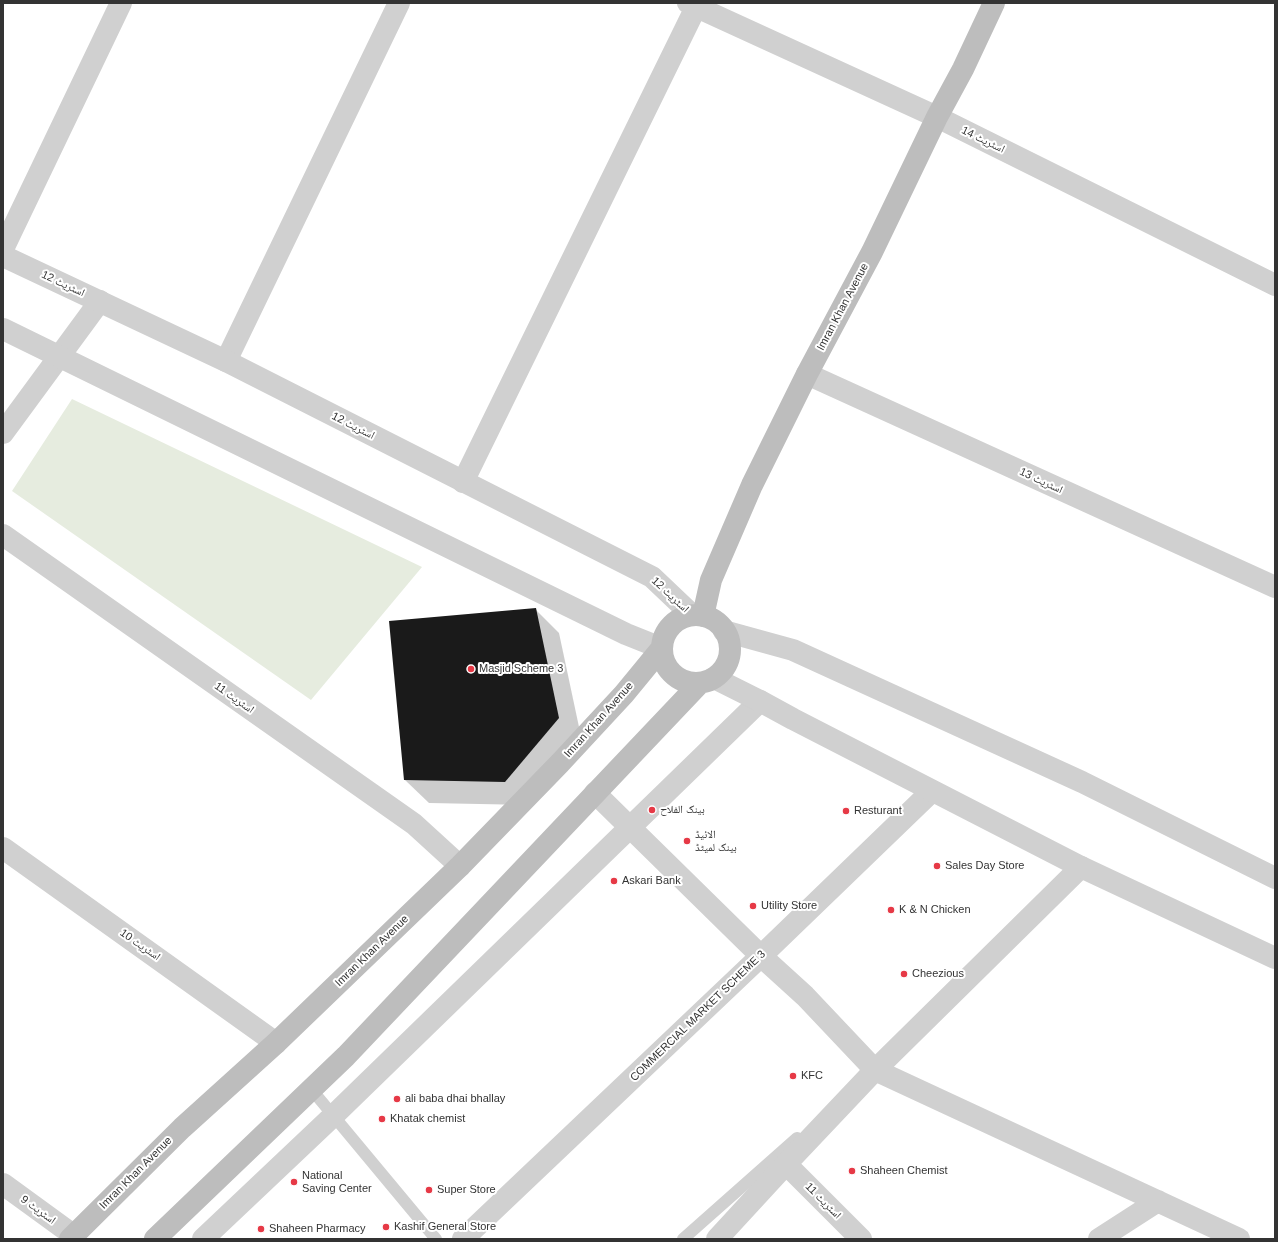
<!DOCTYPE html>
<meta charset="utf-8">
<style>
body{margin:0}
#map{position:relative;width:1278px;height:1242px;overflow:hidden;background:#fff;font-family:Arial,sans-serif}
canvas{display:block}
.frame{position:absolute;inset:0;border:4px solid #333;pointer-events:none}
</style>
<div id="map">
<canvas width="1278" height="1242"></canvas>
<div class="frame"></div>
</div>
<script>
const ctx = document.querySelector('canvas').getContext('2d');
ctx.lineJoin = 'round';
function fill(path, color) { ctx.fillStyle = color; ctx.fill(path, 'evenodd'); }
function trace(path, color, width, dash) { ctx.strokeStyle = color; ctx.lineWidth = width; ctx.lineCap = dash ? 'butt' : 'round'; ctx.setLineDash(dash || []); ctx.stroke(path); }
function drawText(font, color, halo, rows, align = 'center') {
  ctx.font = font + ' Arial,"Noto Naskh Arabic",sans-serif'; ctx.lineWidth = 4; ctx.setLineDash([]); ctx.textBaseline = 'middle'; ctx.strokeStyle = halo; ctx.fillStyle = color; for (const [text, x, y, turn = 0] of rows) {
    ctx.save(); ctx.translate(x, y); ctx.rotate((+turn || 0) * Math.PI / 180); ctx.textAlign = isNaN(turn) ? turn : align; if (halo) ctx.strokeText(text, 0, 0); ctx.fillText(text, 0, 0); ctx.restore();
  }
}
const green = new Path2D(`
 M72 399 422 567 311 700 12 491Z`);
const shadow = new Path2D(`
 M535 609 559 633 582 741 529 805 429 803 405 780Z`);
const building = new Path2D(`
 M536 608 559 718 505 782 404 780 389 621Z`);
const service = new Path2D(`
 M312 1090 436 1239
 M683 1239 797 1138`);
const minor = new Path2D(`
 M688 3 937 117 1275 285
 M3 249 121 3
 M226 361 399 3
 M807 374 1275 587
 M3 433 100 301
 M463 482 696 7
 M3 535 414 824 460 866
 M595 793 761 956 805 996 875 1070 1239 1239
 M3 848 276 1043
 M786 1164 861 1239
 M3 1184 73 1235
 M203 1239 333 1116 760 701
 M463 1239 761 956 932 791
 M717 1239 786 1164 875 1070 1081 867
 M1099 1239 1158 1201`);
const tertiary = new Path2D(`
 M3 256 226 361 652 577 692 615
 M3 329 626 634 661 648
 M724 631 793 650 1082 782 1275 878
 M714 678 760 701 793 719 1081 867 1275 958`);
const secondary = new Path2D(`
 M662 649a34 34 0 1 1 68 0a34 34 0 1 1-68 0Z
 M703 616 711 580 752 485 807 374 872 252 937 117 963 69 994 3
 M70 1239 182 1128 276 1043 460 866 560 763 624 694 661 649
 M155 1239 346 1056 700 683`);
const markers = [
 [471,669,4,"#e63946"],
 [652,810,4,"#e63946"],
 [846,811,4,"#e63946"],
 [687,841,4,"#e63946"],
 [937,866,4,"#e63946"],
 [614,881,4,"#e63946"],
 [753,906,4,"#e63946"],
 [891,910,4,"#e63946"],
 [904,974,4,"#e63946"],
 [793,1076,4,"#e63946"],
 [397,1099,4,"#e63946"],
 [382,1119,4,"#e63946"],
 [852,1171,4,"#e63946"],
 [294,1182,4,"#e63946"],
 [429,1190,4,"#e63946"],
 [386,1227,4,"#e63946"],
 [261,1229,4,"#e63946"]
];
const streetNames = [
 ["اسٹریٹ 14",983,140,26],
 ["اسٹریٹ 12",63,284,25],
 ["Imran Khan Avenue",843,307,-62],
 ["اسٹریٹ 12",353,426,27],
 ["اسٹریٹ 13",1041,481,25],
 ["اسٹریٹ 12",670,595,43],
 ["اسٹریٹ 11",234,698,35],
 ["Imran Khan Avenue",599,720,-48],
 ["اسٹریٹ 10",140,945,35],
 ["Imran Khan Avenue",372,951,-44],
 ["COMMERCIAL MARKET SCHEME 3",698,1016,-44],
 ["Imran Khan Avenue",136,1173,-45],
 ["اسٹریٹ 11",823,1201,45],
 ["اسٹریٹ 9",38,1210,36]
];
const poiNames = [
 ["Masjid Scheme 3",479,669],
 ["بینک الفلاح",660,810],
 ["Resturant",854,811],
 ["الائیڈ",695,835],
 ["بینک لمیٹڈ",695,848],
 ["Sales Day Store",945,866],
 ["Askari Bank",622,881],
 ["Utility Store",761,906],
 ["K & N Chicken",899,910],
 ["Cheezious",912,974],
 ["KFC",801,1076],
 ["ali baba dhai bhallay",405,1099],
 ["Khatak chemist",390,1119],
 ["Shaheen Chemist",860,1171],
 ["National",302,1176],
 ["Saving Center",302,1189],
 ["Super Store",437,1190],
 ["Kashif General Store",394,1227],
 ["Shaheen Pharmacy",269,1229]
];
fill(green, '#e6ecdf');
fill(shadow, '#0003');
fill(building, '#1a1a1a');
trace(service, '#d0d0d0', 12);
trace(minor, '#d0d0d0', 22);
trace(tertiary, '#d0d0d0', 22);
trace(secondary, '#bdbdbd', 22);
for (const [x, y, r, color] of markers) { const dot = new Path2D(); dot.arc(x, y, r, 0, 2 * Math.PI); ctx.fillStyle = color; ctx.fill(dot); trace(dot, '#fff', 1.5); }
drawText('11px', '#333', '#fff', streetNames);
drawText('11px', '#333', '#fff', poiNames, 'left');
</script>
